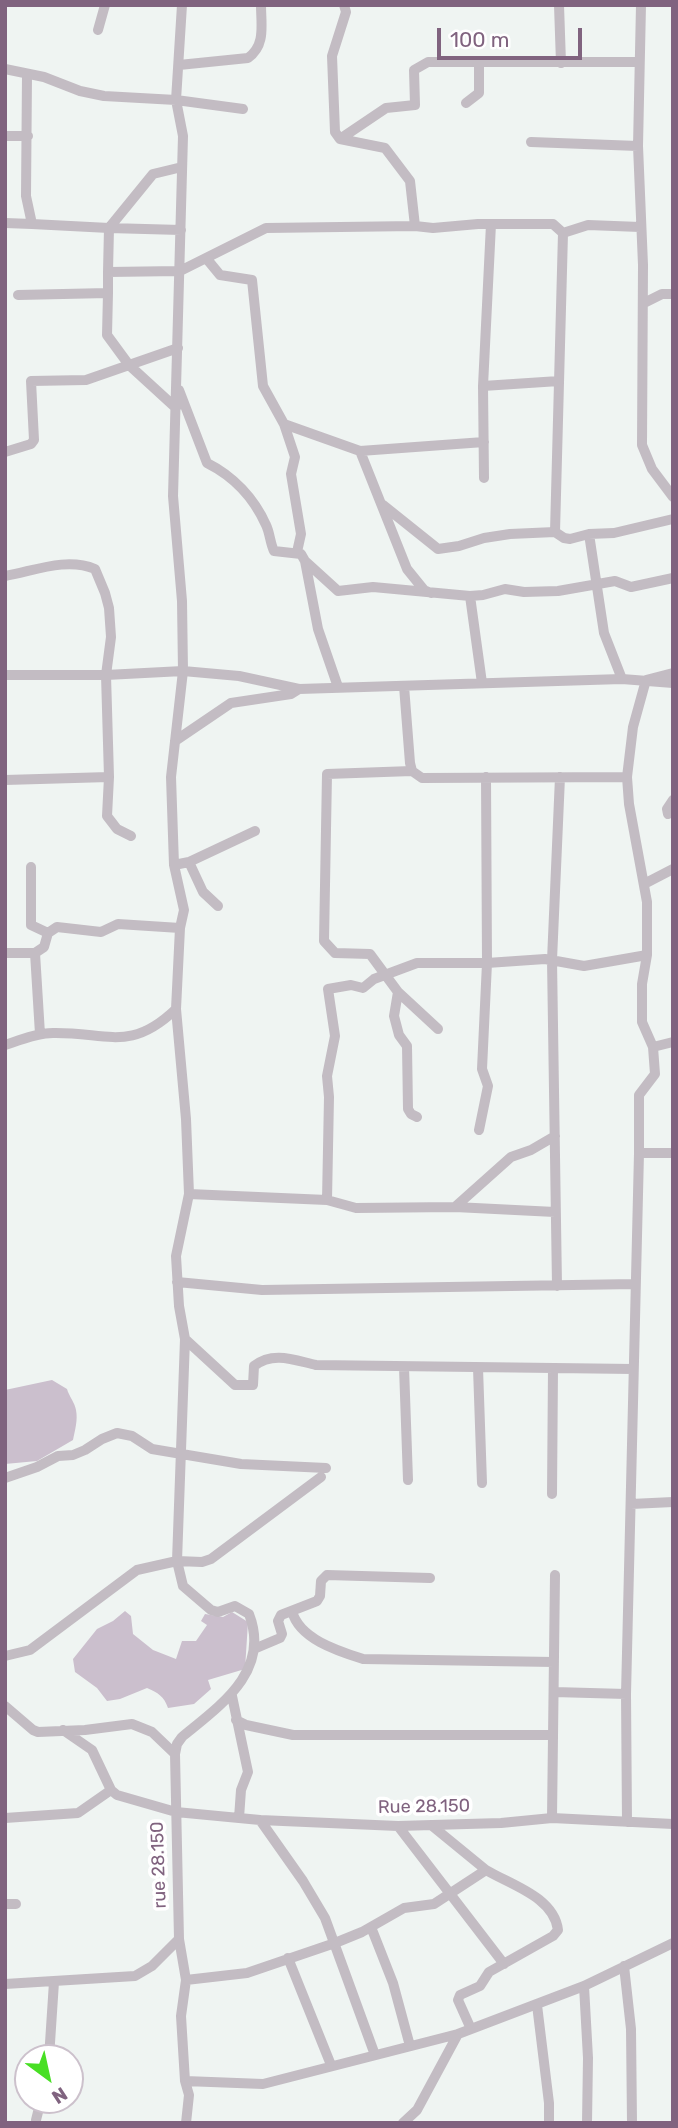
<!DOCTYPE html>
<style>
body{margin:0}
#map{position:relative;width:678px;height:2128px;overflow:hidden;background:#eff4f2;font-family:Rubik,sans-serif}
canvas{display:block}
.frame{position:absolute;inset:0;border:7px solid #80637f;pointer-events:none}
.north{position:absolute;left:14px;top:2044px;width:70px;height:70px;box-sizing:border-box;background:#fff;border:2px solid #ccc1cc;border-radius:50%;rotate:147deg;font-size:19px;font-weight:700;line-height:28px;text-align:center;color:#80637f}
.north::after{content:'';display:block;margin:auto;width:24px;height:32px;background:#48df24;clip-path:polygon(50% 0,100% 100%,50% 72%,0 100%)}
.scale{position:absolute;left:437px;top:28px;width:145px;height:32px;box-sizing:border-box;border:4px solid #80637f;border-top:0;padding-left:9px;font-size:21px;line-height:24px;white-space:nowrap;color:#80637f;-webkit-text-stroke:5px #fff;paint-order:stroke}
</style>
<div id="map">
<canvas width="678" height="2128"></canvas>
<div class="frame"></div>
<div class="north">N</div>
<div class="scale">100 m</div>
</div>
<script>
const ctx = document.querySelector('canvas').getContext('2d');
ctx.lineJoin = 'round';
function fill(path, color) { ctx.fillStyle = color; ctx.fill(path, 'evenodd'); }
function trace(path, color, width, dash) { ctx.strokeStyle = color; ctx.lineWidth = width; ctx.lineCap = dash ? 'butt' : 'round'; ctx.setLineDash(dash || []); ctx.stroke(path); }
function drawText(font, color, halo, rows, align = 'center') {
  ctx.font = font + ' Rubik,sans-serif'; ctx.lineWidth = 7; ctx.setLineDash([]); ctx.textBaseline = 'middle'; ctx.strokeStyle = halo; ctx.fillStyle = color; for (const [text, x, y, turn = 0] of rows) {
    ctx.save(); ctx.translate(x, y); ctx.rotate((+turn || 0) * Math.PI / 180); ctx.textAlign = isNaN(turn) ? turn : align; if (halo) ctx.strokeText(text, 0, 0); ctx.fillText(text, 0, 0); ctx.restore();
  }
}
const water = new Path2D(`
 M52 1380 67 1389C69 1396 75 1403 76 1410 78 1420 75 1430 73 1440L37 1461 5 1464V1390Z
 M125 1611 131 1616 133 1634 153 1650 176 1659 182 1641H196L207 1625 201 1621 205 1614 223 1617 232 1612 248 1622 245 1669 208 1680 211 1689 194 1704 168 1708C164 1696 158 1693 147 1688L120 1699 107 1701 97 1688 75 1672 73 1659 97 1629 113 1621Z`);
const minor = new Path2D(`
 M182 5 176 100 183 136 173 496 182 601 183 671 171 777 174 865 184 910 180 928 176 1009 186 1119 189 1194 176 1256 179 1306 185 1339 177 1561 183 1586 211 1610 218 1612 235 1606 249 1614C271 1671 221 1705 182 1737L177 1744 175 1754 179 1939 186 1980 181 2016 185 2081 189 2095 186 2123
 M344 5 346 12 332 56 335 132 340 139 385 148 410 181 415 226
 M559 5 561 63
 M641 5 638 146 643 265 642 445 652 469 673 497
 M98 30 105 5
 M179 65 248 58C266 45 261 25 261 5
 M5 69 44 77 80 91 104 96 176 100 243 109
 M466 103 479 93V63
 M5 136H28
 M340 139 386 108 415 105 414 70 428 62H639
 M531 142 638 146
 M5 223 32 224 26 196 27 75
 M32 224 109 228 153 174 182 167
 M563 233 588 225 640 227
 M206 258 220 275 252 280 263 386 284 424 295 457 291 474 301 534 297 552
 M108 272 109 228 181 230
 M108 293 107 335 129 365 176 408
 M18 295 108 293V272L180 271 266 228 415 226 433 228 478 224H553L563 233 555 532
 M644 303 662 294H673
 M483 386 559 381
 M179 390 207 463C233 476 254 498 266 525 270 533 270 543 274 551L301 554 305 561 318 629 338 687
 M284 424 360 451 407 569 424 590 431 593
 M360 451 484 442
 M5 452 31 444 34 440 31 381 86 380 178 348
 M484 478 483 386 491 224
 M383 505 438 549 459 546 484 538 510 534 555 532 564 538 570 539 589 534 614 533 673 519
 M589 534 604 633 622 679
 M305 561 338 591 373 587 470 596 483 595 505 589 524 592 558 591 615 581 631 587 673 578
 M5 576C34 571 66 557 95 569L105 593 109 608 111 637 106 675 109 777 107 816 117 829 131 836
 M470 596 482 683
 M5 675H106L183 671 239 676 299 689 622 679 673 683
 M404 686 410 763 412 771 422 778 627 777
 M175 741 231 703 291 694 299 689
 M412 771 327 774 324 941 335 953 370 954 398 992 394 1016 399 1035 407 1046 408 1109 411 1114 417 1117
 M5 780 109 777
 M668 814 667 809 673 800
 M189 862 203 892 218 906
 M174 865 189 862 255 831
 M31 867V925L48 933
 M644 884 673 869
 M5 953H35L44 947 48 933 57 927 101 932 118 924 180 928
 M35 953 40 1034
 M398 992 438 1029
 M5 1045C20 1040 37 1033 53 1033 107 1032 130 1053 176 1009
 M653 1047 673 1042
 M479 1130 488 1086 482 1069 487 963 486 777
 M639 1153H673
 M189 1194 327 1200 356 1208 455 1207 555 1212
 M327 1200 329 1097 327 1076 335 1036 328 989 351 985 363 988 374 979 417 963H487L545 959 584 966 647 955
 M455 1207 511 1157 531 1150 555 1136
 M177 1282 262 1290 635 1284
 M557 1286 552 960 560 777
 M185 1339 235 1385H253L254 1366C273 1351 294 1360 316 1365L633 1369
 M404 1367 408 1480
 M478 1368 482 1483
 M5 1478 37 1467 58 1456 73 1455 85 1450 102 1439 117 1433 132 1436 152 1449 241 1464 326 1468
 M552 1494 553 1368
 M631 1504 673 1502
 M292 1611C299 1639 338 1651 363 1659L554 1662
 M254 1649 280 1638 282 1634 278 1621 281 1615 317 1601 320 1596 321 1581 327 1575 430 1578
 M5 1656 30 1650 137 1570 177 1561 202 1562 211 1559 321 1477
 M554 1692 626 1694
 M232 1696 248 1772 241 1790 239 1818
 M5 1706 33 1730 38 1732 85 1730 132 1724 152 1732 175 1754
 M236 1720 246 1725 293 1735H553
 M63 1730 92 1750 111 1790 117 1795 176 1812 260 1820 398 1826 501 1823 552 1818 673 1824
 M5 1818 78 1813 111 1790
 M552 1818 555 1575
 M260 1820 303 1881 325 1918 375 2055
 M627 1822 626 1694 639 1153V1095L655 1074 653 1047 642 1022V984L647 955V902L629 804 627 777 633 727 646 680 673 673
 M398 1826 504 1964
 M5 1904H16
 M371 1927 393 1983 410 2046
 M288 1958 331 2065
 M624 1966 631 2029 632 2123
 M186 1980 247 1973 335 1943 362 1932 404 1908 434 1904 486 1870 431 1825
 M5 1984 135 1976 152 1966 179 1939
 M584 1986 588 2058 587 2123
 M537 2005 549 2103V2123
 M471 2029 458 2000 460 1995 480 1986 489 1972 553 1936 558 1930C554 1897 511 1885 486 1870
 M49 2058 54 1982
 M185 2081 263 2084 458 2034
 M36 2120 41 2100
 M403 2123 417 2110 458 2034 584 1986 673 1943`);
const streetNames = [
 ["Rue 28.150",424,1807,-1],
 ["rue 28.150",159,1865,-92]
];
fill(water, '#cbbfcd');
trace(minor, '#c3bcc3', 10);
drawText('18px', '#80637f', '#fff', streetNames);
</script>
